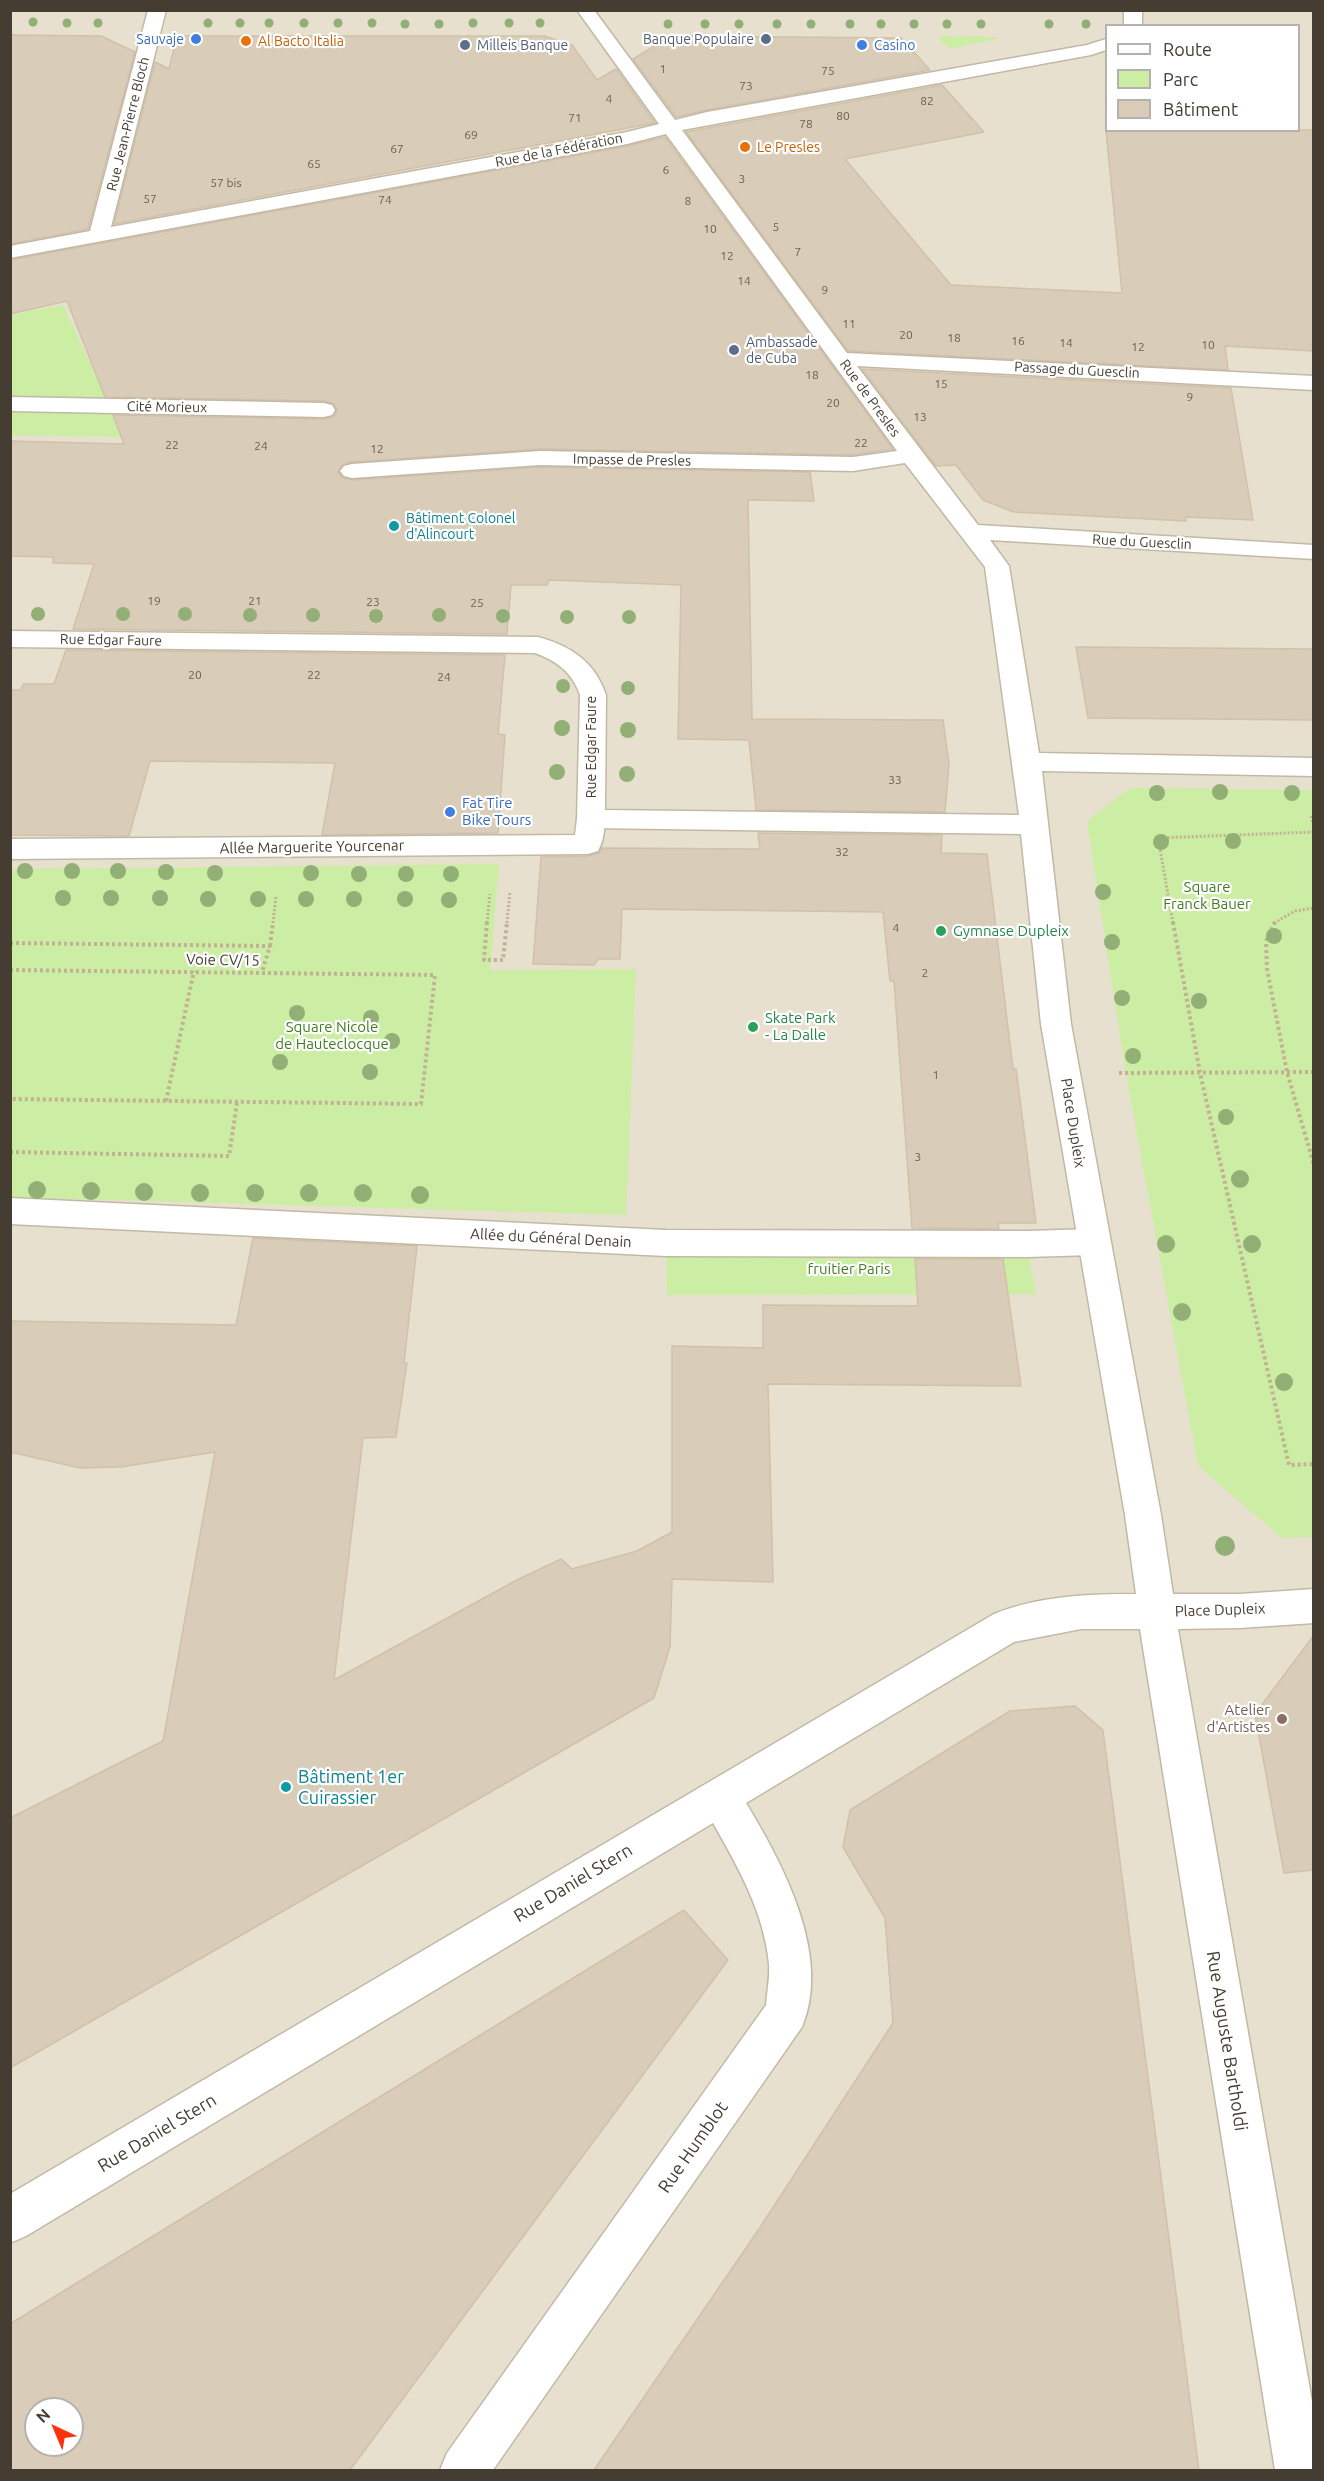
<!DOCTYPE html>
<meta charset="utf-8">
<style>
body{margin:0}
#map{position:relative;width:1324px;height:2481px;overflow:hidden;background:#f3ede1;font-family:Ubuntu,sans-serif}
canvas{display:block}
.frame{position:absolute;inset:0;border:12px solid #453d31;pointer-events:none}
.legend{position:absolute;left:1105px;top:24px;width:195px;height:108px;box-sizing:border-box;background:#fff;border:2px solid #b5b1ad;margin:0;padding:8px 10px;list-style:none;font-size:18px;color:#453d31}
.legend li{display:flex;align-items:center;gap:12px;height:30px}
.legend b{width:30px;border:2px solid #b5b1ad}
.north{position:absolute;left:24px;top:2397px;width:60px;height:60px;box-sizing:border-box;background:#fff;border:2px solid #b5b1ad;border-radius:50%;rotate:316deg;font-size:16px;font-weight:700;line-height:24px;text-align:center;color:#453d31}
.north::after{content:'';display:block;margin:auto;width:21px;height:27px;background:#ff300c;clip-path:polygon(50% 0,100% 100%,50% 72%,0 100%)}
</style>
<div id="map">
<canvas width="1324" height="2481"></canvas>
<div class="frame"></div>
<ul class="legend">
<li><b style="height:8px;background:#fff"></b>Route</li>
<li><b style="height:16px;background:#cceda4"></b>Parc</li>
<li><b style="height:16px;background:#d9ccb8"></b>Bâtiment</li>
</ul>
<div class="north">N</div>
</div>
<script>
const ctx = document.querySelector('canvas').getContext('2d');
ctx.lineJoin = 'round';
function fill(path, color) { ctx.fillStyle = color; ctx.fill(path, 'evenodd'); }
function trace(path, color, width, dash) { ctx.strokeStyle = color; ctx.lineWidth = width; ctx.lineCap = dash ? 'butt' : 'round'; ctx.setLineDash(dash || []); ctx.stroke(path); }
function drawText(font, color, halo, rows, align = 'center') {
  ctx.font = font + ' Ubuntu,sans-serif'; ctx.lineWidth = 4.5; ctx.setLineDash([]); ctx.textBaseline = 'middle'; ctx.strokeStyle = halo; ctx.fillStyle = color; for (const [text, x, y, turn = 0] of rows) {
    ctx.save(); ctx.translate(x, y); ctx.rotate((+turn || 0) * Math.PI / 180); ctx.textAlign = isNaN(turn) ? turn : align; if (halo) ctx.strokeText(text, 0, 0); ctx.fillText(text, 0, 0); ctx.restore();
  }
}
const residential = new Path2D(`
 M11 11H1313V2470H11ZM1106 26H1298V130H1106ZM36 2409H72V2445H36Z`);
const green = new Path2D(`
 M940 36 995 37 997 39 950 49 938 38Z
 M63 305 94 372 295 378 288 406 323 414 317 441 11 435V315Z
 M1130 788 1313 790V1537L1282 1538 1198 1466 1126 1074 1087 821Z
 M499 864 490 970 636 969 626 1215 11 1197V869Z
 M666 1243 1027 1244 1036 1294 667 1295Z`);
const building = new Path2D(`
 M10 35 101 36 135 52 88 229 10 244Z
 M177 36H544L572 45 597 80 616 69 655 123 114 224 155 62 169 69Z
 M672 36 901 38 930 70 707 110 676 117 633 59Z
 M942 85 984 132 845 159 951 285 1122 293 1106 130H1314V351L1225 346 1228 370 848 351 686 132Z
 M665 137 893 449 853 455 540 449 352 462 342 465 338 472 343 478 352 480 540 467 810 472 814 501 748 500 752 719 943 720 949 764 945 812 756 810 749 740 678 739 681 585 549 580 547 585H511L507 634 73 629 94 564 53 563V557L10 556V441L124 444 113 415 324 419 333 417 337 411 334 404 324 401 105 397 67 301 10 314V260L627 146Z
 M862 369 1231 388 1253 520 1186 517V521L1014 512 983 500 956 465 936 466Z
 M1076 647 1314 649V720L1088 718Z
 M66 650 505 655 498 734 505 735 498 833 322 835 335 763 150 761 129 836 10 835V690H21L23 684H54Z
 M758 833 942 835 941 853 987 854 1013 1069H1016L1036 1223H998L999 1229 912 1228 894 981H890L883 912 622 909 620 959H598L594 965 533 964 541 857 588 856 599 853 602 848 760 849Z
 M253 1238 417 1246 404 1363H407L396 1437 363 1438 334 1680 515 1581 561 1559 572 1569 637 1551 672 1532V1346L763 1348V1305L918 1306 915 1259H1003L1021 1386 768 1384 773 1582 672 1579 670 1647 654 1698 10 2068V1818L163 1741 215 1452 121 1467 80 1468 10 1452V1321L236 1325Z
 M1314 1635V1870L1284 1873 1255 1714Z
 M1075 1706 1103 1730 1199 2470H594L759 2229 893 2023 885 1918 843 1847 850 1810 1010 1711Z
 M684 1910 728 1960 350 2470H10V2324ZM36 2409H72V2445H36Z`);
const pathFar1 = new Path2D(`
 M1311 816 1314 826
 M273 923 276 896
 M487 923 490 894
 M507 923 510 892
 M1173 923 1158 838 1314 832
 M1274 923 1295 911 1314 908`);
const path = new Path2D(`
 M487 922 484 960H503L507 922
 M1173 922 1200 1073 1289 1465 1314 1464
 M1275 922 1266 941 1267 969 1287 1072 1314 1165
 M10 943 270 946 262 972
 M270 946 273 922
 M10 970 435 975 421 1104 10 1099
 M1119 1073 1314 1072
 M166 1101 194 971
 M10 1152 229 1156 237 1103`);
const pedestrian = new Path2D(`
 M591 810 601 812C607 823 604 840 598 851L588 854 10 859V839L575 835 577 819 581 812Z
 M10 1198 666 1230 1027 1231 1093 1229 1105 1233 1110 1242 1105 1251 1093 1255 1027 1257 666 1256 10 1224Z`);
const minor = new Path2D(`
 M148 10H166L111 227 627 132 659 124 577 10H594L675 120 707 112 1087 45 1106 39V50L1091 55 682 130 847 353 1314 376V390L857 366 978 525 1314 545V559L990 540 1009 566 1039 753 1314 758V776L1042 771 1071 1024 1161 1515 1173 1594H1240L1314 1589V1623L1240 1628 1178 1629 1314 2413V2470H1275L1140 1629H1081L1014 1642 746 1803C783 1864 832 1956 802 2027L493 2470H440L447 2453 766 2005C767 1992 770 1977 769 1964 764 1912 738 1867 713 1823L26 2236 10 2243V2194L994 1614C1038 1596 1088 1594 1136 1594L1125 1515 1041 1024 1021 834 591 828 581 826 577 819 580 695C572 672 557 661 535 653L10 647V631L538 637C571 646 595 662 606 695L605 810 1019 815 985 567 905 463 853 471 540 465 352 478 344 476 340 471 344 466 352 464 540 451 853 457 897 451 666 134 627 144 10 258V246L90 231Z
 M1124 10H1142V26H1124Z
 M10 397 324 403 332 405 335 410 332 415 324 417 10 411Z`);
const trees = [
 [33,22,4.5],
 [67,23,4.5],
 [98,23,4.5],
 [208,23,4.5],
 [240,23,4.5],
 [269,23,4.5],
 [304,23,4.5],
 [338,23,4.5],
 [372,23,4.5],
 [473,23,4.5],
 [509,23,4.5],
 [540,23,4.5],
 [405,24,4.5],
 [439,24,4.5],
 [668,24,4.5],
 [705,24,4.5],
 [739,24,4.5],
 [777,24,4.5],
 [811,24,4.5],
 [850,24,4.5],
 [881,24,4.5],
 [914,24,4.5],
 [947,24,4.5],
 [981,24,4.5],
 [1049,24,4.5],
 [1086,24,4.5],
 [38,614,7],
 [123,614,7],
 [185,614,7],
 [250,615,7],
 [313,615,7],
 [439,615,7],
 [376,616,7],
 [503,616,7],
 [567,617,7],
 [629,617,7],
 [563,686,7],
 [628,688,7],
 [562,728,8],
 [628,730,8],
 [557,772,8],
 [627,774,8],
 [1220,792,8],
 [1157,793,8],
 [1292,793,8],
 [1233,841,8],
 [1161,842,8],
 [25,871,8],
 [72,871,8],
 [118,871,8],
 [166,872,8],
 [215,873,8],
 [311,873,8],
 [359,874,8],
 [406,874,8],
 [451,874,8],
 [1103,892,8],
 [63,898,8],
 [111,898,8],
 [160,898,8],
 [208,899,8],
 [258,899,8],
 [306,899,8],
 [354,899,8],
 [405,899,8],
 [449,900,8],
 [1274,936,8],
 [1112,942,8],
 [1122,998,8],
 [1199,1001,8],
 [297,1013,8],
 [371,1018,8],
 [392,1041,8],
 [1133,1056,8],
 [280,1062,8],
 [370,1072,8],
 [1226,1117,8],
 [1240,1179,9],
 [37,1190,9],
 [91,1191,9],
 [144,1192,9],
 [200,1193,9],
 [255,1193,9],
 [309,1193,9],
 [363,1193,9],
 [420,1195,9],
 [1166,1244,9],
 [1252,1244,9],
 [1182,1312,9],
 [1284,1382,9],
 [1225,1546,10]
];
const markers = [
 [196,39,6,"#3f7fe0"],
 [766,39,6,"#5c6f8a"],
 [246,41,6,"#e8710a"],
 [465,45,6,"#5c6f8a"],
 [862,45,6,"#3f7fe0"],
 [745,147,6,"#e8710a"],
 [734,350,6,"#5c6f8a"],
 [394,526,6,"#0f9aa8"],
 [450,812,6,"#3f7fe0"],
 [941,931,6,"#2e9e5b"],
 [753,1027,6,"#2e9e5b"],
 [1282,1719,6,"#8d6e63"],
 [286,1787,6,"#0f9aa8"]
];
const numberNames = [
 ["1",663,69],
 ["75",828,71],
 ["73",746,86],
 ["4",609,99],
 ["82",927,101],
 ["80",843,116],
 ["71",575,118],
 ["78",806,124],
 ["69",471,135],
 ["67",397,149],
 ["65",314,164],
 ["6",666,170],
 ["3",742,179],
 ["57 bis",226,183],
 ["57",150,199],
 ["74",385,200],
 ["8",688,201],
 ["5",776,227],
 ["10",710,229],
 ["7",798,252],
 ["12",727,256],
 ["14",744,281],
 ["9",825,290],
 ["11",849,324],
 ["20",906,335],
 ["18",954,338],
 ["16",1018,341],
 ["14",1066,343],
 ["10",1208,345],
 ["12",1138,347],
 ["18",812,375],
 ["15",941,384],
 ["9",1190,397],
 ["20",833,403],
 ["13",920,417],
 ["22",861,443],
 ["22",172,445],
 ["24",261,446],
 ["12",377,449],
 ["19",154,601],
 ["21",255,601],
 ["23",373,602],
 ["25",477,603],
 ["20",195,675],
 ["22",314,675],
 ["24",444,677],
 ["33",895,780],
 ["32",842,852],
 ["4",896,928],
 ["2",925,973],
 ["1",936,1075],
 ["3",918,1157]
];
const farShopnames = [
 ["Sauvaje",184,39],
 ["Casino",874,45,"left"]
];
const farServicenames = [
 ["Banque Populaire",754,39,"right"],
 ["Milleis Banque",477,45],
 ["Ambassade",746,342],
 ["de Cuba",746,358]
];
const farFoodnames = [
 ["Al Bacto Italia",258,41],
 ["Le Presles",757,147]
];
const farStreetnames = [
 ["Rue Jean-Pierre Bloch",128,124,-76],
 ["Rue de la Fédération",559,150,-11],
 ["Passage du Guesclin",1077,370,3],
 ["Rue de Presles",870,398,54],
 ["Cité Morieux",167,407,1],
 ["Impasse de Presles",632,460,1],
 ["Rue du Guesclin",1142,542,3],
 ["Rue Edgar Faure",111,640,1],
 ["Rue Edgar Faure",591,747,-90]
];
const farCulturenames = [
 ["Bâtiment Colonel",406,518],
 ["d'Alincourt",406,534]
];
const shopNames = [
 ["Fat Tire",462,803],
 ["Bike Tours",462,820]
];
const streetNames = [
 ["Allée Marguerite Yourcenar",312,847,-1],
 ["Voie CV/15",223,960,1],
 ["Place Dupleix",1073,1123,81],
 ["Allée du Général Denain",551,1238,3],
 ["Place Dupleix",1220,1610,-2]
];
const parkNames = [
 ["Square",1207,887],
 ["Franck Bauer",1207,904],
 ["Square Nicole",332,1027],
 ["de Hauteclocque",332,1044],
 ["fruitier Paris",849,1269]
];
const leisureNames = [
 ["Gymnase Dupleix",953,931],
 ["Skate Park",765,1018],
 ["- La Dalle",765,1035]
];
const educationNames = [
 ["Atelier",1270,1710],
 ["d'Artistes",1270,1727]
];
const nearCulturenames = [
 ["Bâtiment 1er",298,1777],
 ["Cuirassier",298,1798]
];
const nearStreetnames = [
 ["Rue Daniel Stern",573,1883,-31],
 ["Rue Auguste Bartholdi",1227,2041,81],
 ["Rue Daniel Stern",157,2133,-31],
 ["Rue Humblot",693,2147,-55]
];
fill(residential, '#e8e0ce');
fill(green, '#cceda4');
fill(building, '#d9ccb8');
trace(building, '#d1c1a8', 1.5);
trace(pedestrian, '#c2b8a6', 3);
trace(minor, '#c2b8a6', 3);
trace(pathFar1, '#c2b193', 3, [2, 2]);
trace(path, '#c2b193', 4, [3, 3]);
fill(pedestrian, '#fff');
fill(minor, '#fff');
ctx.fillStyle = '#92af76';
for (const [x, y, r] of trees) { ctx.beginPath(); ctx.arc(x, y, r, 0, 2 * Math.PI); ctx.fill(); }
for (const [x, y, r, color] of markers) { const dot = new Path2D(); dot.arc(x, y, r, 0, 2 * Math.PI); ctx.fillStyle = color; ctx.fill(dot); trace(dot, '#fff', 2); }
drawText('12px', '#6a6153', null, numberNames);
drawText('14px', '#366cbe', '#fff', farShopnames, 'right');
drawText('14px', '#4e5e75', '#fff', farServicenames, 'left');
drawText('14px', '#c56008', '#fff', farFoodnames, 'left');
drawText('14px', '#453d31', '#fff', farStreetnames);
drawText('14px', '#0d838f', '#fff', farCulturenames, 'left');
drawText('15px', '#366cbe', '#fff', shopNames, 'left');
drawText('15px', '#453d31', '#fff', streetNames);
drawText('15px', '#437c1f', '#fff', parkNames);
drawText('15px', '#27864d', '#fff', leisureNames, 'left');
drawText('15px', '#785e54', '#fff', educationNames, 'right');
drawText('18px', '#0d838f', '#fff', nearCulturenames, 'left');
drawText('18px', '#453d31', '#fff', nearStreetnames);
</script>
